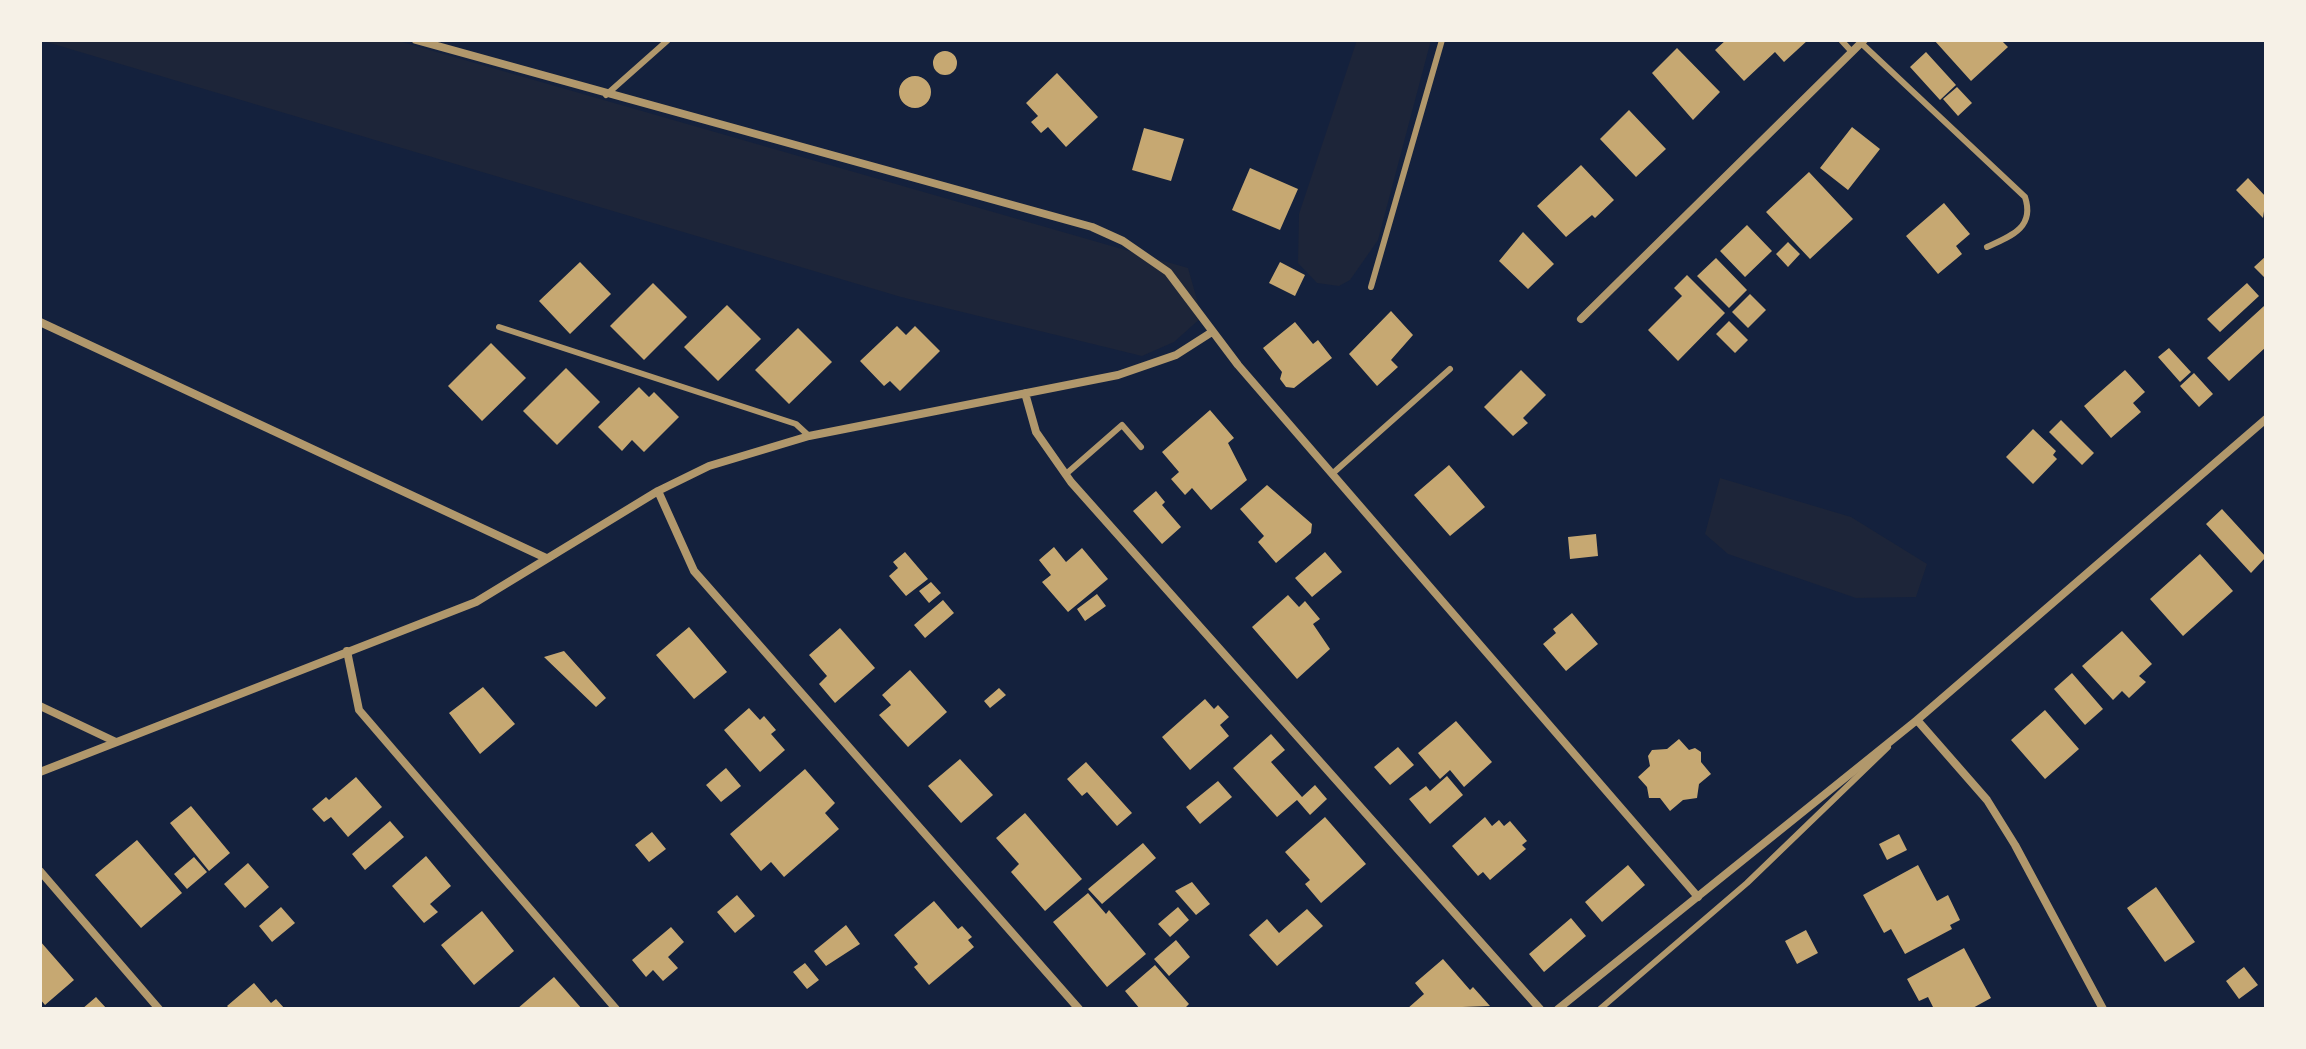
<!DOCTYPE html>
<style>
body{margin:0}
#map{position:relative;width:2306px;height:1049px;overflow:hidden;background:#14213d;font-family:"Fira Sans Condensed",sans-serif}
canvas{display:block}
.frame{position:absolute;inset:0;border:42px solid #f6f1e7;pointer-events:none}
</style>
<div id="map">
<canvas width="2306" height="1049"></canvas>
<div class="frame"></div>
</div>
<script>
const ctx = document.querySelector('canvas').getContext('2d');
ctx.lineJoin = 'round';
function fill(path, color) { ctx.fillStyle = color; ctx.fill(path, 'evenodd'); }
function trace(path, color, width, dash) { ctx.strokeStyle = color; ctx.lineWidth = width; ctx.lineCap = dash ? 'butt' : 'round'; ctx.setLineDash(dash || []); ctx.stroke(path); }
const green = new Path2D(`
 M40 40H395L1188 268 1202 317 1174 342 1142 356 901 297Z
 M1357 40H1431L1378 240 1350 280 1339 286 1317 283 1298 263 1299 214Z
 M1720 478 1851 517 1927 564 1916 597 1856 598 1728 554 1705 534Z`);
const building = new Path2D(`
 M1726 40H1808L1784 62 1775 52 1744 81 1715 50Z
 M1934 40H2001L2008 47 1971 81Z
 M1677 48 1720 92 1693 120 1652 73Z
 M933 63a12 12 0 1 1 24 0a12 12 0 1 1-24 0Z
 M1926 52 1956 85 1940 100 1910 67Z
 M1057 73 1098 117 1066 147 1048 127 1041 133 1031 122 1038 116 1026 103Z
 M899 92a16 16 0 1 1 32 0a16 16 0 1 1-32 0Z
 M1957 87 1972 103 1958 116 1943 99Z
 M1629 110 1666 149 1636 177 1600 139Z
 M1852 127 1880 149 1848 190 1820 168Z
 M1144 128 1184 139 1171 181 1132 170Z
 M1581 165 1614 200 1595 218 1592 215 1566 237 1537 206Z
 M1250 168 1298 189 1280 230 1232 210Z
 M1809 172 1853 219 1810 259 1766 212Z
 M2248 178 2266 197 2263 218 2236 190Z
 M1944 203 1970 234 1956 246 1962 254 1938 274 1906 236Z
 M1747 225 1772 251 1745 277 1720 251Z
 M1523 232 1554 264 1528 289 1499 261Z
 M1788 242 1800 254 1788 267 1776 254Z
 M2266 256V279L2254 267Z
 M1716 258 1747 290 1729 308 1697 276Z
 M580 262 611 294 570 334 539 301Z
 M1280 262 1305 275 1295 296 1269 283Z
 M1687 275 1725 313 1678 361 1648 330 1682 296 1674 288Z
 M653 283 687 317 644 360 610 326Z
 M2247 283 2259 296 2220 332 2207 319Z
 M1750 294 1766 310 1748 328 1732 312Z
 M727 305 761 339 718 381 684 347Z
 M2264 306 2266 347 2229 381 2207 358Z
 M1391 311 1413 335 1391 360 1398 367 1377 386 1349 354Z
 M1729 321 1748 340 1735 353 1716 334Z
 M1295 322 1313 344 1318 340 1332 358 1294 388 1286 387 1280 379 1282 372 1263 348Z
 M897 326 906 335 915 326 940 351 900 391 890 381 884 386 860 361Z
 M798 328 832 362 789 404 755 370Z
 M491 343 526 378 482 421 448 386Z
 M2169 348 2191 372 2180 382 2158 357Z
 M566 368 600 402 557 445 523 411Z
 M1521 370 1546 395 1523 418 1528 423 1513 436 1484 407Z
 M2125 370 2145 392 2133 403 2141 412 2111 438 2084 406Z
 M2194 373 2213 394 2199 407 2180 386Z
 M639 387 649 397 654 392 679 417 644 452 632 440 622 451 598 427Z
 M1210 410 1234 438 1228 443 1247 480 1211 510 1192 488 1185 495 1171 479 1179 472 1162 452Z
 M2061 420 2094 453 2082 465 2049 432Z
 M2033 429 2056 451 2053 455 2057 459 2033 484 2006 457Z
 M1449 465 1485 507 1450 536 1414 495Z
 M1267 485 1312 524 1311 533 1276 563 1258 542 1264 536 1240 509Z
 M1156 491 1165 502 1162 505 1181 527 1162 544 1133 511Z
 M2222 509 2266 557 2251 573 2206 524Z
 M1596 534 1598 556 1570 559 1568 537Z
 M1054 547 1066 562 1082 548 1108 579 1068 612 1042 582 1051 575 1039 560Z
 M905 552 928 579 906 596 889 576 898 568 893 562Z
 M1325 552 1342 572 1312 597 1295 578Z
 M2200 554 2233 591 2183 636 2150 599Z
 M931 582 941 593 929 603 919 591Z
 M1097 594 1106 606 1085 621 1077 609Z
 M1288 595 1299 607 1305 601 1320 619 1313 624 1330 649 1297 679 1252 627Z
 M943 600 954 613 925 638 914 625Z
 M1572 613 1598 644 1566 671 1543 644 1556 633 1553 629Z
 M689 627 727 672 694 699 656 655Z
 M840 628 875 668 835 703 819 684 827 676 809 655Z
 M2122 631 2152 664 2139 676 2146 682 2129 698 2122 691 2113 700 2082 666Z
 M564 651 606 698 596 707 544 657Z
 M910 670 947 712 908 747 879 715 891 705 882 695Z
 M2072 673 2103 709 2085 725 2054 689Z
 M483 687 515 724 480 754 449 713Z
 M999 688 1006 695 990 708 984 701Z
 M1205 699 1214 709 1218 705 1229 717 1220 725 1229 736 1190 770 1162 737Z
 M749 708 760 720 764 716 776 730 771 734 785 750 760 772 724 730Z
 M2045 710 2079 749 2045 779 2011 740Z
 M1456 721 1492 762 1464 787 1450 770 1440 779 1418 753Z
 M1271 734 1285 750 1271 762 1302 797 1315 785 1327 799 1310 815 1297 800 1277 817 1233 768Z
 M1679 739 1689 750 1695 748 1701 752V762L1711 774 1699 784 1697 798 1683 800 1670 811 1660 798H1649L1647 787 1638 777 1650 766 1648 756 1652 750 1667 749Z
 M1398 747 1414 765 1390 785 1374 767Z
 M960 759 993 795 961 823 928 786Z
 M1086 762 1132 813 1117 826 1087 792 1082 796 1067 779Z
 M726 768 741 786 721 802 706 785Z
 M805 769 835 803 825 813 839 829 784 877 771 862 761 871 730 834Z
 M1447 776 1463 795 1430 824 1409 799 1426 786 1430 791Z
 M356 777 382 807 348 837 331 817 324 822 312 809 326 797 329 800Z
 M1218 781 1232 797 1200 824 1186 807Z
 M191 806 230 853 209 871 170 823Z
 M1025 813 1082 879 1045 911 1011 872 1019 864 996 838Z
 M1325 817 1366 864 1321 903 1305 884 1310 880 1285 852Z
 M1485 817 1492 826 1499 820 1504 826 1510 821 1527 841 1522 845 1526 849 1490 880 1483 872 1478 876 1452 846Z
 M390 821 404 837 365 870 352 854Z
 M652 832 666 849 649 862 635 845Z
 M1899 834 1907 850 1887 860 1879 844Z
 M137 840 182 893 141 928 95 875Z
 M1143 843 1156 858 1102 904 1088 889Z
 M426 856 451 886 430 904 438 912 424 923 392 886Z
 M194 857 207 872 187 889 174 874Z
 M248 863 269 887 245 908 224 884Z
 M1628 865 1645 885 1602 922 1585 902Z
 M1918 865 1937 901 1948 895 1960 920 1950 925 1952 929 1905 954 1891 929 1884 933 1863 895Z
 M1192 882 1210 904 1196 915 1175 891Z
 M2156 887 2195 942 2165 962 2127 908Z
 M1088 893 1106 914 1109 910 1146 954 1107 987 1053 922Z
 M737 895 755 916 735 933 717 912Z
 M934 901 958 929 962 926 972 937 968 940 974 947 929 985 914 967 918 964 894 935Z
 M281 907 295 923 272 942 259 926Z
 M1178 907 1189 920 1170 937 1158 924Z
 M1307 909 1323 926 1277 966 1249 935 1267 919 1279 933Z
 M482 911 514 951 474 985 441 945Z
 M1571 918 1586 936 1544 972 1529 954Z
 M846 925 860 944 826 966 814 951Z
 M671 927 684 942 668 957 678 968 663 981 653 970 646 977 632 960Z
 M1806 930 1818 953 1797 964 1785 941Z
 M1176 940 1190 957 1169 976 1154 959Z
 M40 941 74 980 45 1005 40 999Z
 M1964 948 1991 998 1971 1009H1934L1928 997 1919 1001 1907 979Z
 M1443 959 1470 990 1473 987 1490 1006 1407 1009 1424 994 1415 983Z
 M805 963 819 980 807 989 793 972Z
 M1155 965 1189 1004 1184 1009H1140L1125 991Z
 M2244 967 2258 985 2239 999 2226 981Z
 M554 977 582 1009H517Z
 M254 983 271 1003 276 999 285 1009H230L227 1006Z
 M96 997 107 1009H82Z`);
const service = new Path2D(`
 M1841 40 1852 52
 M1861 43 2025 197C2035 227 2012 236 1987 247
 M606 95 668 40
 M1371 287 1442 40
 M499 327 796 424 809 436
 M1066 474 1122 425 1141 447
 M1332 474 1450 369
 M1600 1009 1747 883 1888 747`);
const minor = new Path2D(`
 M416 40 1092 227 1123 241 1168 272 1238 365 1698 897
 M1581 319 1864 40
 M40 322 546 558
 M1025 393 1036 432 1071 482 1540 1009
 M658 491 694 571 1079 1009
 M347 651 359 710 616 1009
 M40 706 116 742
 M1917 720 1987 800 2015 845 2103 1009
 M40 772 476 602 658 491 709 466 809 436 1118 375 1176 355 1212 332
 M40 871 159 1009
 M1558 1009 1917 720 2266 419`);
fill(green, '#1d2539');
fill(building, '#c6a872');
trace(service, '#b1986c', 6);
trace(minor, '#b1986c', 8);
</script>
